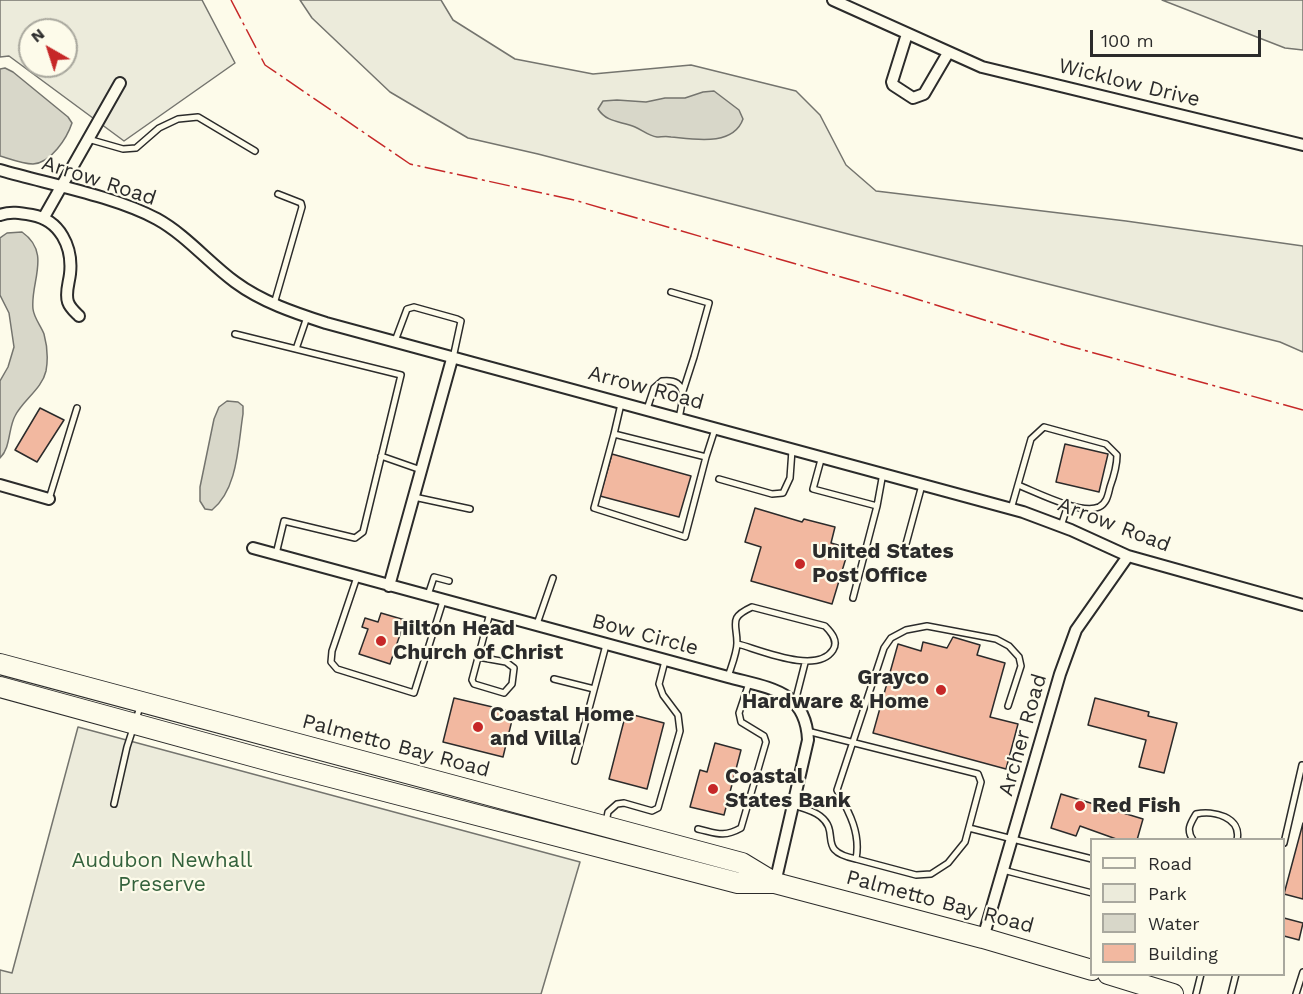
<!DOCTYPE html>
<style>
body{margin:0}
#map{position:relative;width:1303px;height:994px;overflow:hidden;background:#fdfbea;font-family:"Work Sans",sans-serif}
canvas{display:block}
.legend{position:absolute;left:1090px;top:838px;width:195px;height:138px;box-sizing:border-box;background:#fdfbea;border:2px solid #a9a89e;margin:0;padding:8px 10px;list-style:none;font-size:18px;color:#2b2b2b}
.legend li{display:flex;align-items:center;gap:12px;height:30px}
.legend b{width:30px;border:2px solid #a9a89e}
.north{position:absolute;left:18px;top:18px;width:60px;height:60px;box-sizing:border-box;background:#fdfbea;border:2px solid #a9a89e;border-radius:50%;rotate:321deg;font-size:16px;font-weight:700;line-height:24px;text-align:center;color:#2b2b2b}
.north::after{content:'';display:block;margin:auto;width:21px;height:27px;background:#c62828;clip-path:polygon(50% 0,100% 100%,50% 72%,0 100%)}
.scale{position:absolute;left:1090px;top:30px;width:171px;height:27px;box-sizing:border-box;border:3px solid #2b2b2b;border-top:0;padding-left:8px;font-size:18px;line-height:21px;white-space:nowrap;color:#2b2b2b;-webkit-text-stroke:4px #fdfbea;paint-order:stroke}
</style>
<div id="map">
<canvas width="1303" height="994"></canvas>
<ul class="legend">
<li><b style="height:8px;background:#fdfbea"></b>Road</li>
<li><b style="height:16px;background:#ecebdb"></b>Park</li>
<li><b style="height:16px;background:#d8d7c9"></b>Water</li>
<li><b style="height:16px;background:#f2b8a0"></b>Building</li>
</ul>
<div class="north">N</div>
<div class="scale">100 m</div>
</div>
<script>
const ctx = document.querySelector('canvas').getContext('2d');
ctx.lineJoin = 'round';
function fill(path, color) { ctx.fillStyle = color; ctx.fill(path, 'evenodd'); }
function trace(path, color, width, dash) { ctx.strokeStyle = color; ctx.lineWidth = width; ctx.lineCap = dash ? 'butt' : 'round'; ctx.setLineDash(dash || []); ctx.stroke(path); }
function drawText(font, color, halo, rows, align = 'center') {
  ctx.font = font + ' "Work Sans",sans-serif'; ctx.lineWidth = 4.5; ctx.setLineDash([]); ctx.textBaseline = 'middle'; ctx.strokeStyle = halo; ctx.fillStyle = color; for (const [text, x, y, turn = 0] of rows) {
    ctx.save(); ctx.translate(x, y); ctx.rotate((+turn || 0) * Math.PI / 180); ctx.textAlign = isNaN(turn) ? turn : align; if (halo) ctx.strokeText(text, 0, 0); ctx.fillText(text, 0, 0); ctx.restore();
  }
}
const green = new Path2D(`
 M0 0H202L235 63 124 141 9 56 0 57ZM30 30H66V66H30Z
 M300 0H441L453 20 515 59 593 74 691 65 796 91 820 115 846 165 876 191 1126 221 1303 246V352L1280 342 852 235 538 154 468 138 390 92 312 18Z
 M1162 0H1303V50L1285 48Z
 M78 727 580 862 541 994H0V970L12 973Z`);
const water = new Path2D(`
 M5 68 13 72 68 117 72 123C67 138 51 163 33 164 23 164 10 159 0 156V69Z
 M714 91 739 110 743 119C733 147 693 139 671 137 666 136 661 137 657 137 649 136 642 130 635 127 621 121 607 123 598 109L603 101 617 100 646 102 665 98H685L703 92Z
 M22 232C52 253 30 282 33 309 34 318 41 326 44 334 47 345 48 360 46 371 42 389 23 400 15 416 8 429 11 447 0 458V381L8 367 14 347 9 313 0 295V238L7 233Z
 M227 401 238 402 243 406V414C238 445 238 489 212 510L205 509 200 501V487L214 419 219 407Z`);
const building = new Path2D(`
 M40 408 64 420 37 462 15 450Z
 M1065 444 1108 454 1099 492 1056 482Z
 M612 454 691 476 679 517 600 496Z
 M755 508 802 522 804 519 835 527 831 543 849 548 832 604 751 581 761 547 745 542Z
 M381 613 405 620 390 664 359 654 368 629 362 627 365 618 378 622Z
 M953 637 980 645 977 655 1005 663 990 717 1018 724 1006 769 873 733 898 644 921 651 923 642 947 648Z
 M454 698 514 712 503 757 443 742Z
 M1095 698 1149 712 1148 716 1177 723 1164 773 1139 767 1146 740 1088 725Z
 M626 713 664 723 647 789 609 779Z
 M715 743 741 750 724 815 690 807 700 770 707 772Z
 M1061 794 1143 819 1137 840H1119L1080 826 1076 836 1051 828Z
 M1303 823V899L1284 894Z
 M1284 918 1303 923 1299 940 1284 936Z`);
const lane = new Path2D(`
 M88 139 123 149 136 148 159 128 178 119 198 117 255 151
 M671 292 709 303 694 357 683 391
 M274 304 302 207 301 203 278 194
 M235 334 401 375 363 532 355 538 284 521 276 554
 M395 341 407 309 414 307 457 319 461 321 453 358
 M296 349 307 317
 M621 404 614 434 706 457 715 429
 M647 409 654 388 662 381C689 378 683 400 679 418
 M614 434 594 508 685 537 706 457
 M381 456 421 470
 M822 456 813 489 877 506 853 598
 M719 479 772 494 783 493 790 478 792 450
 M414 497 470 509
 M49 499 77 408
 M877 506 883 473
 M1011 509 1031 439 1044 427 1106 444 1117 455C1117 467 1114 476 1110 487 1108 495 1107 503 1099 507 1080 515 1036 492 1018 485
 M1061 526 1068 505
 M906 544 922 485
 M357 577 332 651 331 662 337 669 414 693 443 601
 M428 595 434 577 449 581
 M537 624 553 578
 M478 657 506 662 514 668 512 684 504 693 474 684 472 680 490 613
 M728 677C731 667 737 653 737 643 737 623 728 618 752 607L825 626C831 632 839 641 833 650 817 675 760 650 738 644
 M554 679 594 689
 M795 702 805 663
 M807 731 978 774 981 782 965 842 948 863 931 874 916 875 856 859C861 833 849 812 837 790L884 648 891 638 906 630 927 626 996 639 1009 646 1019 657 1021 666 1008 706
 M575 761 606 645
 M114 804 127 747 140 707
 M793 805C802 808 812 810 820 816 842 833 815 851 856 859
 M606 822 608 812 617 804 624 803 652 811 658 808 680 731 678 715 663 695 659 684 665 661
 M969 828 1092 859
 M698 829C716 833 723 838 741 828L766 742 764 736 741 722 739 713 749 683
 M1193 840C1186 830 1190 824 1196 814 1213 810 1242 817 1237 840
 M1284 843 1302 765
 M1003 870 1092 893
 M1196 994 1201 974
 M1231 994 1236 974
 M1296 994 1303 972`);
const street = new Path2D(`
 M833 0 982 67 1303 145
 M907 34 892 82 893 85 913 98 924 94 948 53
 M0 170C48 184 114 196 157 219 186 235 209 263 235 282 262 302 295 313 326 323L1023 512 1071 530 1128 556 1303 605
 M0 215C10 211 21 213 32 215 60 220 73 247 70 274 69 283 65 293 68 302 70 308 75 312 79 316
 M44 217 120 83
 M0 485 49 499
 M253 548 728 677C768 688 806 690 808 740L775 883
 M389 586 452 359
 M983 938 1060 674 1076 630 1128 556`);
const highway = new Path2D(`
 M0 664 742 863 775 883
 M0 687 281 764 738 883H775L983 938 1092 970
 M1108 974 1173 994`);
const power = new Path2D(`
 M231 0 265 65 410 164 574 200 907 296 1065 345 1303 410`);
const markers = [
 [800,564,6,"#c62828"],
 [381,641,6,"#c62828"],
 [941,690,6,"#c62828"],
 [478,727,6,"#c62828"],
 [713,789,6,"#c62828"],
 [1080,806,6,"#c62828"]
];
const streetNames = [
 ["Wicklow Drive",1129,83,14],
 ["Arrow Road",99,181,18],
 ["Arrow Road",646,388,15],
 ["Arrow Road",1114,525,21],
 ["Bow Circle",645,635,15],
 ["Archer Road",1023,735,-74],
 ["Palmetto Bay Road",396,746,15],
 ["Palmetto Bay Road",940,902,15]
];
const poiNames = [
 ["United States",812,552],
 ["Post Office",812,576],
 ["Hilton Head",393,629],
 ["Church of Christ",393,653],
 ["Grayco",929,678,"right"],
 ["Hardware & Home",929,702,"right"],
 ["Coastal Home",490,715],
 ["and Villa",490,739],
 ["Coastal",725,777],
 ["States Bank",725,801],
 ["Red Fish",1092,806]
];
const parkNames = [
 ["Audubon Newhall",162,861],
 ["Preserve",162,885]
];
fill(green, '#ecebdb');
trace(green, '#74746e', 1.5);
fill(water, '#d8d7c9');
trace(water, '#74746e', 1.5);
fill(building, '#f2b8a0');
trace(building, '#2b2b2b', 1.5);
trace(lane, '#2b2b2b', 8);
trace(street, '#2b2b2b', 14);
trace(highway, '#2b2b2b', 22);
trace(lane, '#fdfbea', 5);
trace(street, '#fdfbea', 10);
trace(highway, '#fdfbea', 20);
trace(power, '#c62828', 1.5, [21, 4.5, 3, 4.5]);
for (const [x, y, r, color] of markers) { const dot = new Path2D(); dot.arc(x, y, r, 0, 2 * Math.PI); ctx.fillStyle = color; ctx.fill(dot); trace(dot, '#fdfbea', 2); }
drawText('21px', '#2b2b2b', '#fdfbea', streetNames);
drawText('bold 21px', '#2b2b2b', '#fdfbea', poiNames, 'left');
drawText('21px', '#34623c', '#fdfbea', parkNames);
</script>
